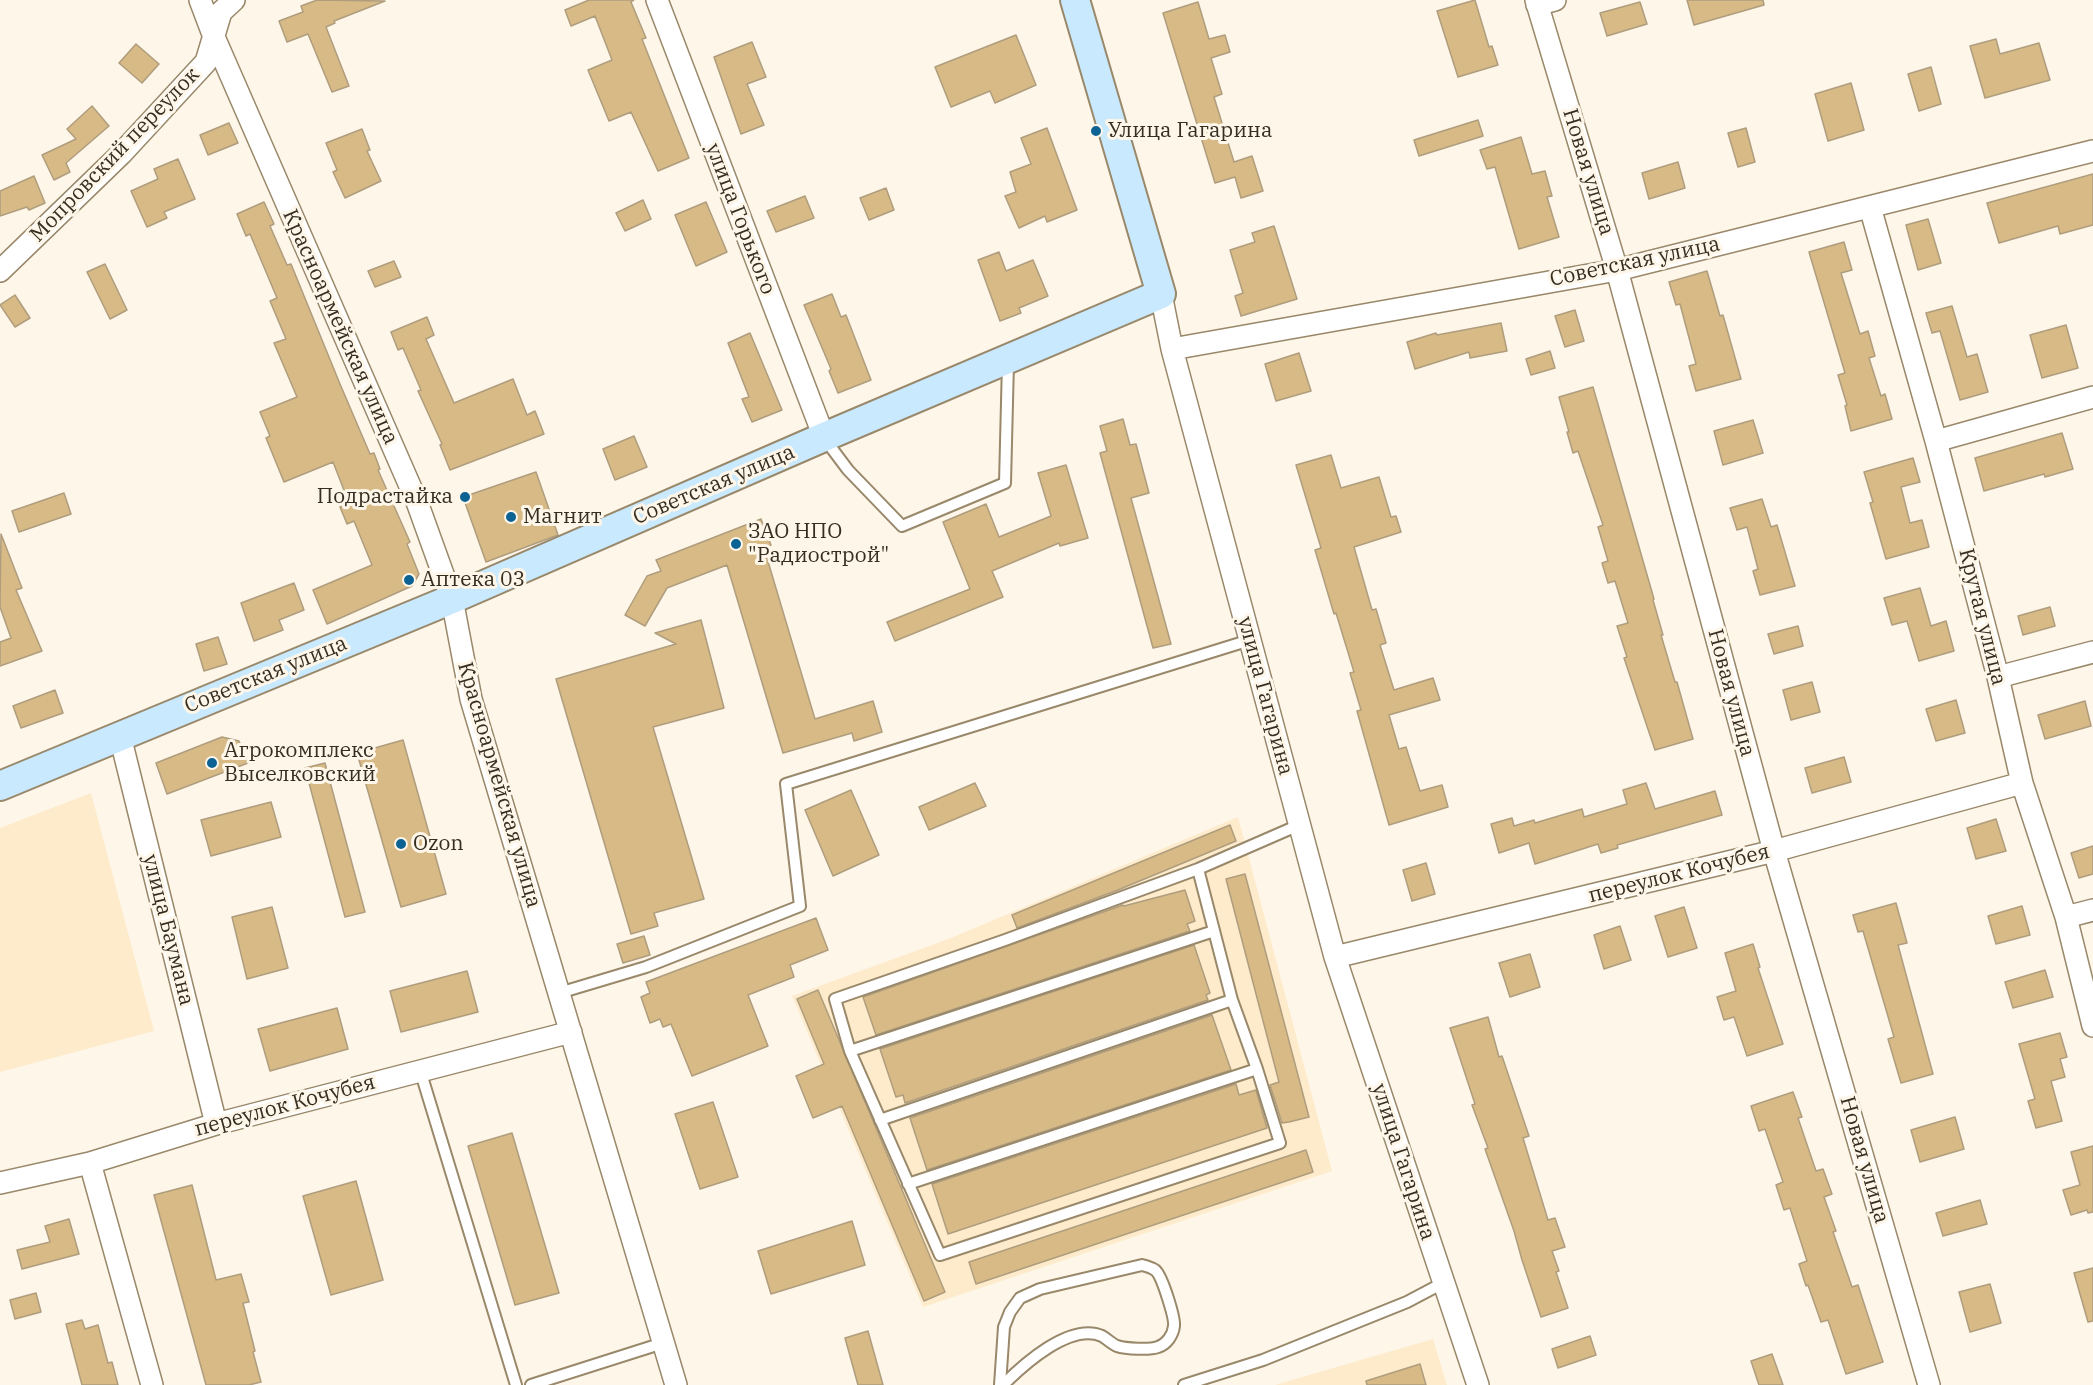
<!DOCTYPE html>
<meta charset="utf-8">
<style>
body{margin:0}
canvas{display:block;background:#fef6e9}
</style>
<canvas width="2093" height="1385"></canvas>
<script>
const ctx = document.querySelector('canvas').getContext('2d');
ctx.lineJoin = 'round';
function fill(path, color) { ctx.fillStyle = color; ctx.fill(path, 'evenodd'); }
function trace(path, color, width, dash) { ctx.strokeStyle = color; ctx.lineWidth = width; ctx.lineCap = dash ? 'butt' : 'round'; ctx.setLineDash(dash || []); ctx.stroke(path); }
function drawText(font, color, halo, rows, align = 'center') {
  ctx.font = font + ' "IBM Plex Serif",serif'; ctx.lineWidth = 6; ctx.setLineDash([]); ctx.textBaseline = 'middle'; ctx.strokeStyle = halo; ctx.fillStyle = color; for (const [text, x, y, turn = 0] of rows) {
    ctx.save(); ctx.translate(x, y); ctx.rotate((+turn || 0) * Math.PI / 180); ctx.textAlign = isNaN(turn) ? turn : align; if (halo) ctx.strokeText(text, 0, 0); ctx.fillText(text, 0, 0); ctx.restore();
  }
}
const built = new Path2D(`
 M91 793 154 1031 0 1072V828Z
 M1238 817 1332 1171 923 1307 792 996 951 938Z
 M1433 1339 1447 1385H1275Z`);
const building = new Path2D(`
 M317 0 385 1 334 21 335 23 326 27 349 86 332 92 308 34 287 42 279 21 303 12 301 6Z
 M589 0H634L631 2 646 38 642 39 689 158 658 171 631 112 609 121 588 70 612 60 595 16 571 26 565 10Z
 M1475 0 1489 47 1492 46 1498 65 1458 77 1437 11Z
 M1687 0H1763L1764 5 1694 25Z
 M1198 2 1209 39 1225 35 1230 52 1211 58 1222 94 1214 97 1234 162 1252 156 1263 191 1241 198 1235 177 1215 183 1163 13Z
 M1640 2 1647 24 1607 36 1600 13Z
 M1016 35 1036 85 995 103 990 91 951 107 935 67Z
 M1996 39 2000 54 2039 43 2050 80 1985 98 1970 46Z
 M752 42 766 77 747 84 764 125 741 134 714 57Z
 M136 44 159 64 142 83 119 63Z
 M1931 67 1941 104 1919 111 1908 74Z
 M1851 83 1864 130 1828 141 1815 94Z
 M92 106 109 126 66 163 70 172 54 180 42 155 76 139 67 129Z
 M1478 120 1483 136 1419 156 1414 140Z
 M229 123 238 143 208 155 200 135Z
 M1047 128 1077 210 1047 222 1045 216 1019 228 1005 196 1016 192 1010 172 1031 164 1021 138Z
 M1746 128 1755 162 1738 167 1728 133Z
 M362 129 370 150 367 151 381 181 345 198 333 172 337 170 326 143Z
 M1521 137 1532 174 1545 171 1552 196 1547 197 1559 237 1519 249 1495 167 1487 169 1480 150Z
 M178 159 195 199 164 212 167 218 147 227 131 191 158 179 154 169Z
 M1678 162 1685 188 1649 199 1642 173Z
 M2093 174V225L2060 234 2058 226 1999 243 1987 203Z
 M34 176 45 203 29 210 27 207 0 216V191Z
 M886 188 894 210 869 220 860 198Z
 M805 196 814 218 776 232 767 211Z
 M643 200 651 219 625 231 616 213Z
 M264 202 274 224 270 226 287 265 291 264 340 384 370 454 374 453 380 469 378 470 410 542 407 544 419 574 412 586 327 624 313 590 372 565 354 521 347 524 340 507 349 503 333 462 284 482 266 438 270 436 260 412 297 397 274 343 286 339 270 301 277 298 250 234 246 236 237 214Z
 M706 202 727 252 696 266 675 215Z
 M1928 219 1941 263 1918 270 1906 225Z
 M1274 226 1297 299 1241 316 1235 296 1243 293 1230 250 1255 242 1252 233Z
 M1844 242 1852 270 1841 273 1860 334 1868 331 1875 356 1869 358 1881 396 1885 394 1892 419 1851 431 1845 406 1847 405 1838 375 1845 373 1809 252Z
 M999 252 1006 271 1033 260 1048 296 1019 308 1021 313 1000 321 978 260Z
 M394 261 401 277 375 287 368 271Z
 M105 264 127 310 110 319 87 272Z
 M1707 271 1720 316 1723 315 1741 379 1696 391 1689 366 1696 364 1680 304 1676 305 1669 282Z
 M832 294 841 317 846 315 871 380 838 393 829 371 831 369 804 305Z
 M15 295 30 318 15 327 0 305Z
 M1952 306 1967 357 1977 354 1988 392 1960 400 1940 331 1932 333 1926 313Z
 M1575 310 1584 341 1565 347 1555 316Z
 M427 317 434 335 426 339 454 403 513 379 527 415 535 411 544 434 450 470 440 445 442 444 418 391 421 390 403 348 398 350 391 332Z
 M1501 323 1507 351 1470 358 1469 352 1415 369 1407 342 1436 333 1437 335Z
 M2066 325 2078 368 2042 378 2030 335Z
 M750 333 782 410 752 422 742 399 749 397 728 343Z
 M1550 351 1555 368 1531 375 1526 359Z
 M1299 353 1311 391 1276 401 1265 364Z
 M1593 387 1654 599 1653 600 1663 635H1661L1675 682H1677L1693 739 1655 750 1624 658 1627 657 1617 626 1628 623 1615 581 1608 583 1602 563 1608 561 1598 527 1603 525 1578 451 1573 453 1567 432H1569L1559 397Z
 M1123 419 1130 445 1136 444 1149 493 1131 498 1171 644 1153 648 1100 453 1107 451 1100 426Z
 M1753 420 1763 453 1723 465 1714 431Z
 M2062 433 2073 469 2045 477 2044 474 1984 491 1975 458Z
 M634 436 647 467 615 480 603 449Z
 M1331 455 1341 488 1379 477 1391 517 1396 516 1401 532 1354 547 1372 610 1376 609 1386 643 1380 645 1394 690 1433 678 1440 700 1389 715 1399 749 1406 747 1420 791 1442 785 1448 807 1389 825 1357 711 1361 710 1350 673 1354 672 1336 613 1334 614 1315 550 1321 548 1296 465Z
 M1913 458 1920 482 1901 487 1910 523 1922 520 1929 547 1886 559 1870 503 1873 502 1864 472Z
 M1066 465 1088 538 1060 546 1059 543 992 571 1003 597 895 641 887 622 970 589 943 522 986 504 999 537 1051 516 1038 473Z
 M536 472 558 535 486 562 463 497Z
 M64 493 71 514 19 532 12 511Z
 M1762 499 1771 527 1777 525 1795 586 1760 595 1753 571 1758 569 1747 527 1737 530 1730 508Z
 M761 519 771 545 764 548 815 719 873 701 882 732 854 741 852 733 783 753 727 565 667 588 645 626 625 615 647 576 661 571 656 560Z
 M1 534 22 588 16 590 42 651 0 666V642L11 638 0 607Z
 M294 583 304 610 279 620 283 630 254 641 241 603Z
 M1920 588 1931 626 1946 621 1954 651 1919 661 1907 621 1892 625 1884 598Z
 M2050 607 2055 626 2023 635 2018 616Z
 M701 620 724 708 653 727 704 899 654 913 658 926 631 934 556 679 676 644 655 633Z
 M1798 626 1803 646 1774 654 1768 634Z
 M218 637 227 664 204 671 196 644Z
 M1812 682 1820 712 1791 720 1783 690Z
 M55 690 63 713 21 728 13 706Z
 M1956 700 1965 733 1936 741 1926 709Z
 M2085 701 2091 726 2045 739 2038 715Z
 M222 737 239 741 248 763 167 794 156 763Z
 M403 740 446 894 401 907 357 753Z
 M1844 757 1851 782 1812 793 1805 768Z
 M325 763 365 912 345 917 305 768Z
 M975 783 986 806 929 830 919 807Z
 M1646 783 1655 809 1715 791 1722 815 1617 845 1618 848 1601 853 1598 844 1535 864 1529 843 1499 853 1491 824 1512 818 1514 826 1534 820 1535 823 1582 809 1584 817 1627 804 1623 790Z
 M851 790 879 855 833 876 805 810Z
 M271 802 281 837 211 856 201 820Z
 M1996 819 2006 851 1976 859 1967 828Z
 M1230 825 1236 841 1118 890 1017 928 1012 915Z
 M2093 846V874L2079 878 2071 853Z
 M1426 863 1435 894 1412 901 1403 870Z
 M1245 874 1309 1117 1289 1122 1282 1123 1270 1085 1279 1082 1226 879Z
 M1185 890 1195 921 1187 924 1190 931 876 1035 863 997 1123 905 1124 906Z
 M1896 903 1907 943 1898 945 1933 1074 1901 1083 1888 1039 1894 1037 1863 931 1858 932 1853 915Z
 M2022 906 2030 935 1996 944 1988 916Z
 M272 907 288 968 247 979 232 917Z
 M1684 907 1697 948 1668 957 1655 916Z
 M816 918 828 950 790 965 794 977 748 995 768 1046 692 1076 671 1024 663 1027 660 1019 650 1023 641 997 650 993 646 982Z
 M1620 926 1631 960 1604 969 1594 935Z
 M644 936 650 955 623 963 617 944Z
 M1753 944 1760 967 1758 968 1783 1044 1747 1056 1734 1017 1724 1020 1717 997 1736 991 1725 953Z
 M1194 945 1210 993 1206 995 1208 1000 905 1103 903 1095 896 1097 880 1049Z
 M1530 954 1540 987 1510 997 1499 963Z
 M2045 970 2053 997 2013 1008 2005 982Z
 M467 971 478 1012 401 1032 390 991Z
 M818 990 945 1292 924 1301 842 1106 813 1118 796 1076 824 1064 797 999Z
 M337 1008 348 1049 270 1071 258 1029Z
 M1212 1015 1231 1070 927 1170 910 1118Z
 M1488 1017 1499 1057 1502 1056 1529 1136 1523 1138 1548 1220 1555 1218 1565 1247 1552 1251 1559 1271 1556 1272 1568 1308 1541 1317 1522 1260 1514 1231 1485 1149 1488 1148 1472 1105 1475 1104 1450 1028Z
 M2060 1033 2067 1057 2060 1059 2065 1077 2051 1081 2062 1121 2036 1128 2028 1101 2035 1099 2019 1044Z
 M1236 1084 1239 1095 1256 1090 1267 1128 948 1234 932 1184Z
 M1793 1092 1802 1117 1798 1118 1816 1171 1823 1169 1832 1194 1824 1197 1836 1231 1833 1232 1852 1287 1858 1285 1883 1362 1846 1374 1828 1320 1821 1322 1808 1285 1806 1286 1799 1264 1807 1261 1790 1208 1784 1210 1776 1185 1783 1182 1765 1129 1759 1131 1751 1106Z
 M713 1102 738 1177 700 1189 675 1114Z
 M1955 1117 1964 1149 1920 1162 1911 1130Z
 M512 1133 559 1293 515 1305 468 1146Z
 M2093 1146V1212L2088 1213 2087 1210 2071 1215 2063 1190 2080 1185 2071 1152Z
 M1306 1150 1313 1172 976 1284 969 1262Z
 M356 1181 383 1280 331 1295 303 1196Z
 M192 1185 216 1280 241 1274 249 1302 243 1303 255 1351 253 1352 261 1382 249 1385H206L154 1195Z
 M1980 1200 1987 1224 1943 1236 1936 1213Z
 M69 1219 79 1254 22 1269 17 1250 50 1242 45 1226Z
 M852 1221 865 1265 771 1294 758 1251Z
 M2093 1268V1321L2088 1322 2074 1273Z
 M1990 1284 2001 1323 1970 1332 1959 1292Z
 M36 1293 41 1312 15 1319 10 1300Z
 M82 1320 85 1329 98 1325 108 1363 112 1362 118 1385H82L66 1324Z
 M868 1331 883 1385H858L845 1338Z
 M1590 1336 1596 1355 1558 1368 1552 1349Z
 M1772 1354 1783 1385H1759L1751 1361Z
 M1420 1364 1426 1385H1367L1366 1381Z`);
const lane = new Path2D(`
 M824 438 848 470 902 526 1005 483 1008 362
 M1198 869 1232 1000 1257 1069 1280 1143 940 1255 850 1051 835 999 1005 940 1198 869 1299 825
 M559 993 646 967 800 906 786 784 1250 640
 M850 1051 1214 931
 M420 1070 516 1385
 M880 1120 1232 1000
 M908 1184 1257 1069
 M531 1385 663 1343
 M1000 1385 1004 1327 1010 1312 1020 1298 1040 1289 1142 1265C1146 1266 1152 1268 1155 1270 1162 1275 1175 1318 1174 1326 1173 1335 1167 1344 1158 1347 1150 1350 1126 1349 1117 1346 1112 1344 1107 1339 1102 1336 1070 1322 1023 1365 1003 1385
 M1184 1385 1263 1360 1407 1302 1443 1283`);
const street = new Path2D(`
 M200 0 214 37 417 502 452 599 471 699 676 1385
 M657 0 824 437
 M1536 0 1617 270 1774 851 1929 1385
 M1537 5 1555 0
 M1870 207 1936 441 1998 677 2022 783 2066 917 2093 1026
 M0 271 121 154 206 62 221 12 234 0
 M1161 294 1172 349 1335 957 1478 1385
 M1172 349 1617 270 2093 151
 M1936 441 2093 397
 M1998 677 2093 652
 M120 736 216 1124
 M2066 917 2093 910
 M1335 957 1774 851 2022 783
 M90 1163 152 1385
 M0 1183 90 1163 216 1124 571 1032`);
const secondary = new Path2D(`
 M0 786 452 599 824 437 1161 294 1075 0`);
const markers = [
 [1096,131,6,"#0d6294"],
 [465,497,6,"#0d6294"],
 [511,517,6,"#0d6294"],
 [736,544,6,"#0d6294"],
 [409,580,6,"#0d6294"],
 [212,763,6,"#0d6294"],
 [401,844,6,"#0d6294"]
];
const poiNames = [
 ["Улица Гагарина",1108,131],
 ["Подрастайка",453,497,"right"],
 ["Магнит",523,517],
 ["ЗАО НПО",748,532],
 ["\"Радиострой\"",748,556],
 ["Аптека 03",421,580],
 ["Агрокомплекс",224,751],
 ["Выселковский",224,775],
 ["Ozon",413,844]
];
const streetNames = [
 ["Мопровский переулок",115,155,-46],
 ["Новая улица",1588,172,73],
 ["улица Горького",740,219,69],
 ["Советская улица",1635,262,-12],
 ["Красноармейская улица",340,327,66],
 ["Советская улица",714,485,-23],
 ["Крутая улица",1982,617,76],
 ["Советская улица",266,675,-22],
 ["Новая улица",1731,693,75],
 ["улица Гагарина",1265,696,75],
 ["Красноармейская улица",499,785,74],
 ["переулок Кочубея",1679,874,-14],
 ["улица Баумана",168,930,76],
 ["переулок Кочубея",285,1106,-15],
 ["Новая улица",1864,1160,74],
 ["улица Гагарина",1403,1162,72]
];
fill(built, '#fdebcb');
fill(building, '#d7ba85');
trace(building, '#af9d7e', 1.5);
trace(lane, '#99886a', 14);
trace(street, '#99886a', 24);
trace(secondary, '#99886a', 32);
trace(lane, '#fff', 10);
trace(street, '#fff', 21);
trace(secondary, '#c9e9ff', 28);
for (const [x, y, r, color] of markers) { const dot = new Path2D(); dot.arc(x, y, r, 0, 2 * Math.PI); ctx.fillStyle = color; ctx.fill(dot); trace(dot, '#fef6e9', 2); }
drawText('21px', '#352e21', '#fef6e9', poiNames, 'left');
drawText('21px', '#352e21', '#fef6e9', streetNames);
</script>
